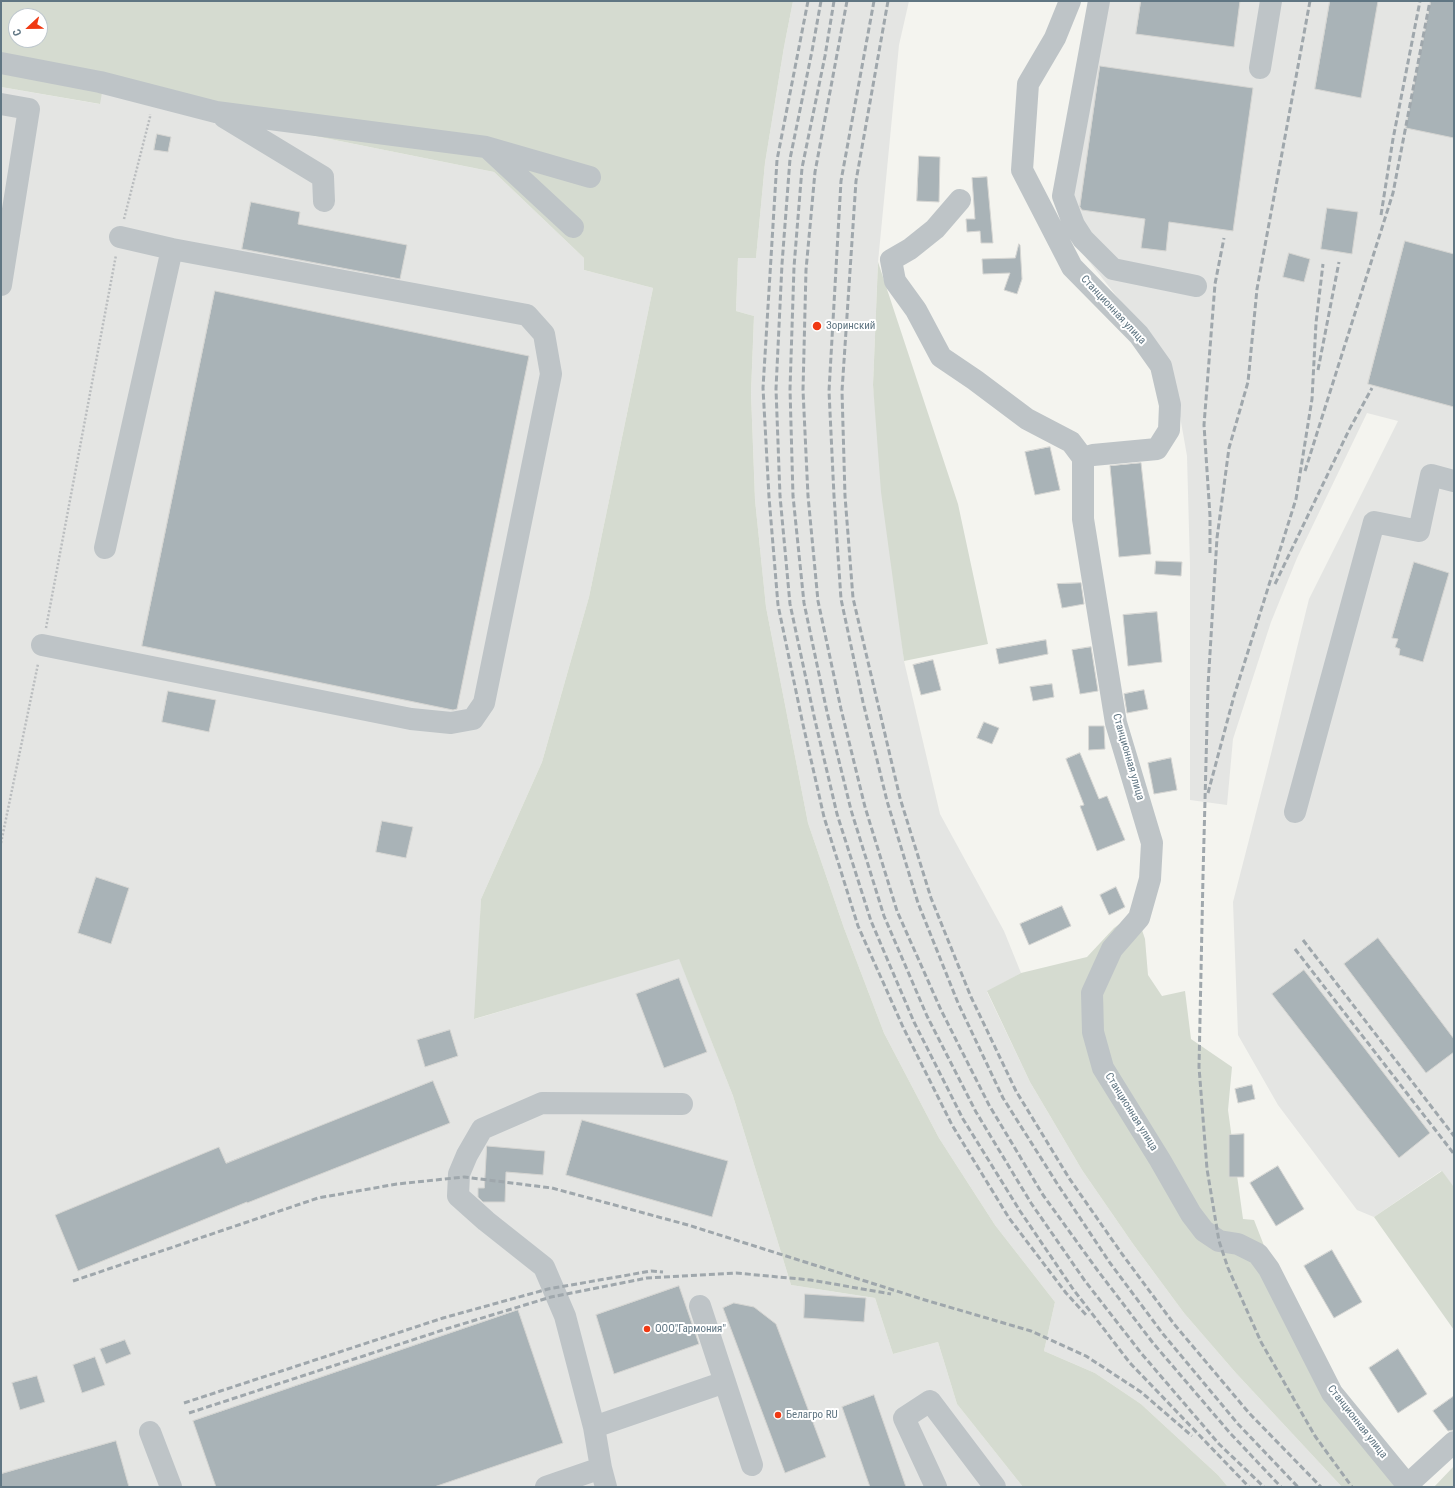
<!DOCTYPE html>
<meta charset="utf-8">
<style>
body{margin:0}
#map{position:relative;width:1455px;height:1488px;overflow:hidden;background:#f4f4ef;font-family:"Roboto Condensed",sans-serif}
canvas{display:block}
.frame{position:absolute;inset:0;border:2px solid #607683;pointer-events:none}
.north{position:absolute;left:8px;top:8px;width:40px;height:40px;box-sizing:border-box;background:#fff;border:1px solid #bfc8cd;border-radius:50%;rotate:248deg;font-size:11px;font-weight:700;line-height:16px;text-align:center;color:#607683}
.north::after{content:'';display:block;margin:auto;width:14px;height:18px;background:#f03913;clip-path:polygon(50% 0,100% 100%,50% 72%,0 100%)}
</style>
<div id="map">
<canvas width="1455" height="1488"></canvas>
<div class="frame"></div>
<div class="north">С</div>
</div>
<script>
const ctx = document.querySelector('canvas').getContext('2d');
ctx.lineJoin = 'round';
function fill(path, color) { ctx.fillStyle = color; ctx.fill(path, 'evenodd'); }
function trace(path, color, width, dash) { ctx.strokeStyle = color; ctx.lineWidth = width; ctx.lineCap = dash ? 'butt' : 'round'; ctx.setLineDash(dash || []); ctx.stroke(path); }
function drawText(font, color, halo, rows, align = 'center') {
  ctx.font = font + ' "Roboto Condensed",sans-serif'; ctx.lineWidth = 4; ctx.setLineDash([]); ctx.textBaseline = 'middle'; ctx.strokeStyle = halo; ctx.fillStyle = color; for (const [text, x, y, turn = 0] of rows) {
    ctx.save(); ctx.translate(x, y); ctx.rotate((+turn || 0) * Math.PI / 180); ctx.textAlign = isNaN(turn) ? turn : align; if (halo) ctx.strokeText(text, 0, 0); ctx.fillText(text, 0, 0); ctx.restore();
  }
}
const built = new Path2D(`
 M793 1H909L899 45 878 262 873 385 904 661 940 814 1004 931 1021 973 987 992 1030 1082 1082 1170 1133 1244 1184 1313 1235 1372 1342 1487H1228L1218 1475 1141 1404 1095 1373 1044 1351 1055 1302 995 1225 939 1138 884 1033 844 928 808 823 766 607 755 500 751 393 754 316 736 311 738 257 756 258 765 163 784 47Z
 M1092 1H1454V1187L1441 1171 1374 1217 1357 1210 1278 1105 1238 1035 1233 902 1268 766 1309 599 1398 421 1367 413 1297 558 1271 622 1233 739 1227 805 1190 800V566L1187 456 1171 365 1080 250 1055 203Z
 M1 87 99 104 103 87 255 124 494 172 584 258V270L653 288 589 597 542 762 481 899 475 1019 679 958 733 1096 791 1285 875 1298 893 1354 938 1342 957 1404 1023 1487H1Z`);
const green = new Path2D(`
 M1 1H793L784 47 765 163 756 258H738L736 311 754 316 751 393 755 500 766 607 808 823 844 928 884 1033 939 1138 995 1225 1055 1302 1044 1351 1095 1373 1141 1404 1218 1475 1228 1487H1023L957 1404 938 1342 893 1354 875 1298 791 1285 733 1096 679 959 474 1019 481 899 542 762 589 597 653 288 584 270V258L494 172 255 124 103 87 100 104 1 87ZM16 16H40V40H16Z
 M878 262 958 504 988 644 904 661 881 492 873 385Z
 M1136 912 1145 939 1148 975 1162 996 1185 991 1191 1039 1232 1067 1228 1110 1243 1219 1254 1220 1270 1261 1336 1387 1418 1487H1342L1235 1372 1184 1313 1133 1244 1082 1170 1030 1082 987 991 1021 973 1087 957 1114 928Z
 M1442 1171 1454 1187V1330L1374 1217Z
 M1454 1466V1487H1434Z`);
const building = new Path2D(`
 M1141 1H1240L1234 47 1136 34Z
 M1330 1H1378L1361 98 1315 89Z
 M1431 1H1454V138L1406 128Z
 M1100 66 1253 88 1233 231 1169 222 1166 251 1141 248 1145 219 1082 210 1080 207Z
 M157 134 171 137 168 152 154 150Z
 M919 156 940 157 939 202 917 201Z
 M987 177 993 243H981L980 231 967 232 966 219H975L972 178Z
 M251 202 300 212 298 224 407 245 400 279 242 249Z
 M1327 208 1358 212 1352 254 1321 249Z
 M1405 241 1454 254V407L1368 384Z
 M1019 244 1020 245 1022 279 1017 294 1004 290 1010 273 983 274 982 259 1015 258Z
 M1289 253 1310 259 1304 282 1283 277Z
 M215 291 529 356 457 709 453 710 142 646Z
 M1050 447 1060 490 1035 495 1025 452Z
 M1141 463 1151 554 1119 557 1110 466Z
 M1156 561 1182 562 1181 576 1155 574Z
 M1414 562 1449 573 1423 662 1399 655 1400 649 1395 647 1398 639 1392 638Z
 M1081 583 1084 604 1062 608 1057 584Z
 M1157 612 1162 662 1128 666 1123 615Z
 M1046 640 1048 654 999 664 996 649Z
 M1091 647 1098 691 1080 694 1072 650Z
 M933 660 941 690 921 695 913 665Z
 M1052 684 1054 697 1033 701 1030 687Z
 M1144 690 1148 709 1127 713 1124 694Z
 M168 691 216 700 209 732 162 722Z
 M984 722 999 728 992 744 977 738Z
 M1089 726H1104L1105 749 1089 750Z
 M1080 753 1099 799 1107 796 1125 840 1097 851 1080 806 1084 805 1066 759Z
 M1171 758 1177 790 1154 794 1148 763Z
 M382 821 413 827 406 858 376 852Z
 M96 877 129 888 111 944 78 933Z
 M1116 887 1125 907 1109 915 1100 895Z
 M1062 906 1071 926 1029 945 1020 924Z
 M1378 938 1454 1039V1052L1426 1073 1344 964Z
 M1304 970 1430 1133 1399 1158 1272 994Z
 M679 978 707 1052 664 1068 636 994Z
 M450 1030 458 1056 425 1067 417 1040Z
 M433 1081 450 1123 247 1203V1202L78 1271 55 1215 219 1147 226 1163Z
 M1252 1085 1255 1099 1238 1103 1235 1089Z
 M582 1120 728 1161 712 1217 566 1175Z
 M1244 1134V1177H1229V1135Z
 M487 1146 545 1151 543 1175 506 1172 505 1202H483L478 1197V1188H484Z
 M1278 1166 1304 1209 1276 1226 1250 1183Z
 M1332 1250 1362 1302 1334 1318 1304 1266Z
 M679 1286 699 1344 614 1374 596 1315Z
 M805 1294 866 1298 864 1322 804 1318Z
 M734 1303 754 1307 776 1324 826 1457 785 1473 723 1308Z
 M518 1310 563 1443 434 1487H216L193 1421Z
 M125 1340 131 1354 106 1364 100 1349Z
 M1398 1349 1427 1394 1398 1413 1369 1368Z
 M95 1357 105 1385 82 1393 73 1365Z
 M37 1376 45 1402 20 1410 12 1383Z
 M874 1395 906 1487H870L842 1407Z
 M1454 1396V1430L1448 1431 1433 1411Z
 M116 1441 129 1487H1V1474Z`);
const path = new Path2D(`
 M124 219 150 117V114
 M46 628 116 255
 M1 843 38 664`);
const minor = new Path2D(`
 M1070 1 1055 38 1028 84 1022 170 1072 267 1139 335 1161 366 1170 405 1169 430 1157 449 1093 455 1083 458V519L1116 723 1152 843 1150 879 1139 918 1112 949 1092 993 1093 1032 1103 1068 1160 1160 1191 1214 1204 1231 1219 1241 1238 1244 1258 1254 1269 1269 1332 1393 1409 1487
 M1099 1 1063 196 1074 225 1083 239 1113 269 1196 286
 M1 63 100 82 216 112 486 147 590 177
 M1260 68 1271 1
 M1 104 29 109 1 285
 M224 117 323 177 324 201
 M490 150 573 227
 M960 200 935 229 910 249 891 260 895 281 916 310 941 357 975 380 1027 419 1071 442 1083 458
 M105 548 172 249
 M42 645 411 719 451 723 473 719 484 703 551 374 544 334 527 315 172 249 120 237
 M1295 812 1374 522 1419 531 1431 475 1454 481
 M700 1306 752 1465
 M594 1427 725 1382
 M150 1432 171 1487
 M1407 1485 1454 1442
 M546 1487 601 1468
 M606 1487 601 1468 594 1427 565 1316 544 1267 486 1221 458 1196 459 1174 467 1155 482 1129 542 1103 682 1104
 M936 1487 904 1418 930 1401 995 1487`);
const rail = new Path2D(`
 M808 1 777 160 763 388 769 497 778 605 802 720 824 817 858 926 903 1027 952 1125 1009 1218 1066 1293 1087 1316
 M821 1 812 51 790 159 782 264 776 389 780 496 790 604 814 716 837 814 871 921 914 1022 963 1119 1020 1211 1073 1289 1130 1363 1249 1487
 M834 1 825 56 802 168 794 267 790 389 793 496 804 603 827 712 851 810 884 916 927 1016 976 1112 1031 1203 1085 1281 1141 1353 1219 1444 1264 1487
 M847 1 815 172 806 270 803 390 808 496 818 601 841 709 865 807 897 911 941 1010 989 1105 1043 1195 1098 1271 1153 1343 1230 1433 1281 1487
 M874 1 841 181 829 391 834 496 841 599 863 702 887 801 918 903 958 1003 1003 1098 1058 1185 1110 1263 1163 1334 1238 1424 1298 1487
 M888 1 856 181 842 391 845 496 853 598 900 798 931 898 971 997 1016 1091 1069 1178 1122 1254 1174 1324 1249 1413 1321 1487
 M1310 1 1257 289 1248 382 1229 448 1217 538 1208 686 1203 876 1199 1067 1207 1169 1219 1241 1228 1268 1261 1342 1315 1436 1352 1487
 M1381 215 1393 139 1420 1
 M1318 370 1339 262
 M1305 471 1393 193 1430 1
 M1210 553V516L1204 425 1215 284 1224 238
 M1275 584 1349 430 1372 388
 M1208 793 1234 696 1296 499 1312 399 1316 323 1323 264
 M1303 940 1454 1136
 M1295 949 1454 1154
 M73 1281 318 1198 397 1184 464 1177 552 1188 688 1225 925 1300 1031 1331 1086 1356 1141 1392 1192 1436
 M184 1403 443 1318 548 1289 651 1271 663 1272
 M189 1413 446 1329 551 1297 647 1278 736 1273 811 1280 891 1294`);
const markers = [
 [817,326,5,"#f03913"],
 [647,1329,4,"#f03913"],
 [778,1415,4,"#f03913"]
];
const streetNames = [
 ["Станционная улица",1113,310,47],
 ["Станционная улица",1128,757,74],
 ["Станционная улица",1131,1112,58],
 ["Станционная улица",1357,1422,52]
];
const poiNames = [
 ["Зоринский",826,326],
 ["ООО\"Гармония\"",655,1329],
 ["Белагро RU",786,1415]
];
fill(built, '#e4e5e3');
fill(green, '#d5dbd0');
fill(building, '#a9b3b7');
trace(building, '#d5d5d2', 1);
trace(path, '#babdbf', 2.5, [2, 2]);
trace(minor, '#bec4c7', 22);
trace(rail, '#9fa7ac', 3, [6, 3]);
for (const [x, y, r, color] of markers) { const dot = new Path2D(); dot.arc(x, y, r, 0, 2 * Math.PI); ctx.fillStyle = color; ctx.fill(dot); trace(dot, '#fff', 1.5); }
drawText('11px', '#607683', '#fff', streetNames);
drawText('11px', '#607683', '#fff', poiNames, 'left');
</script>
